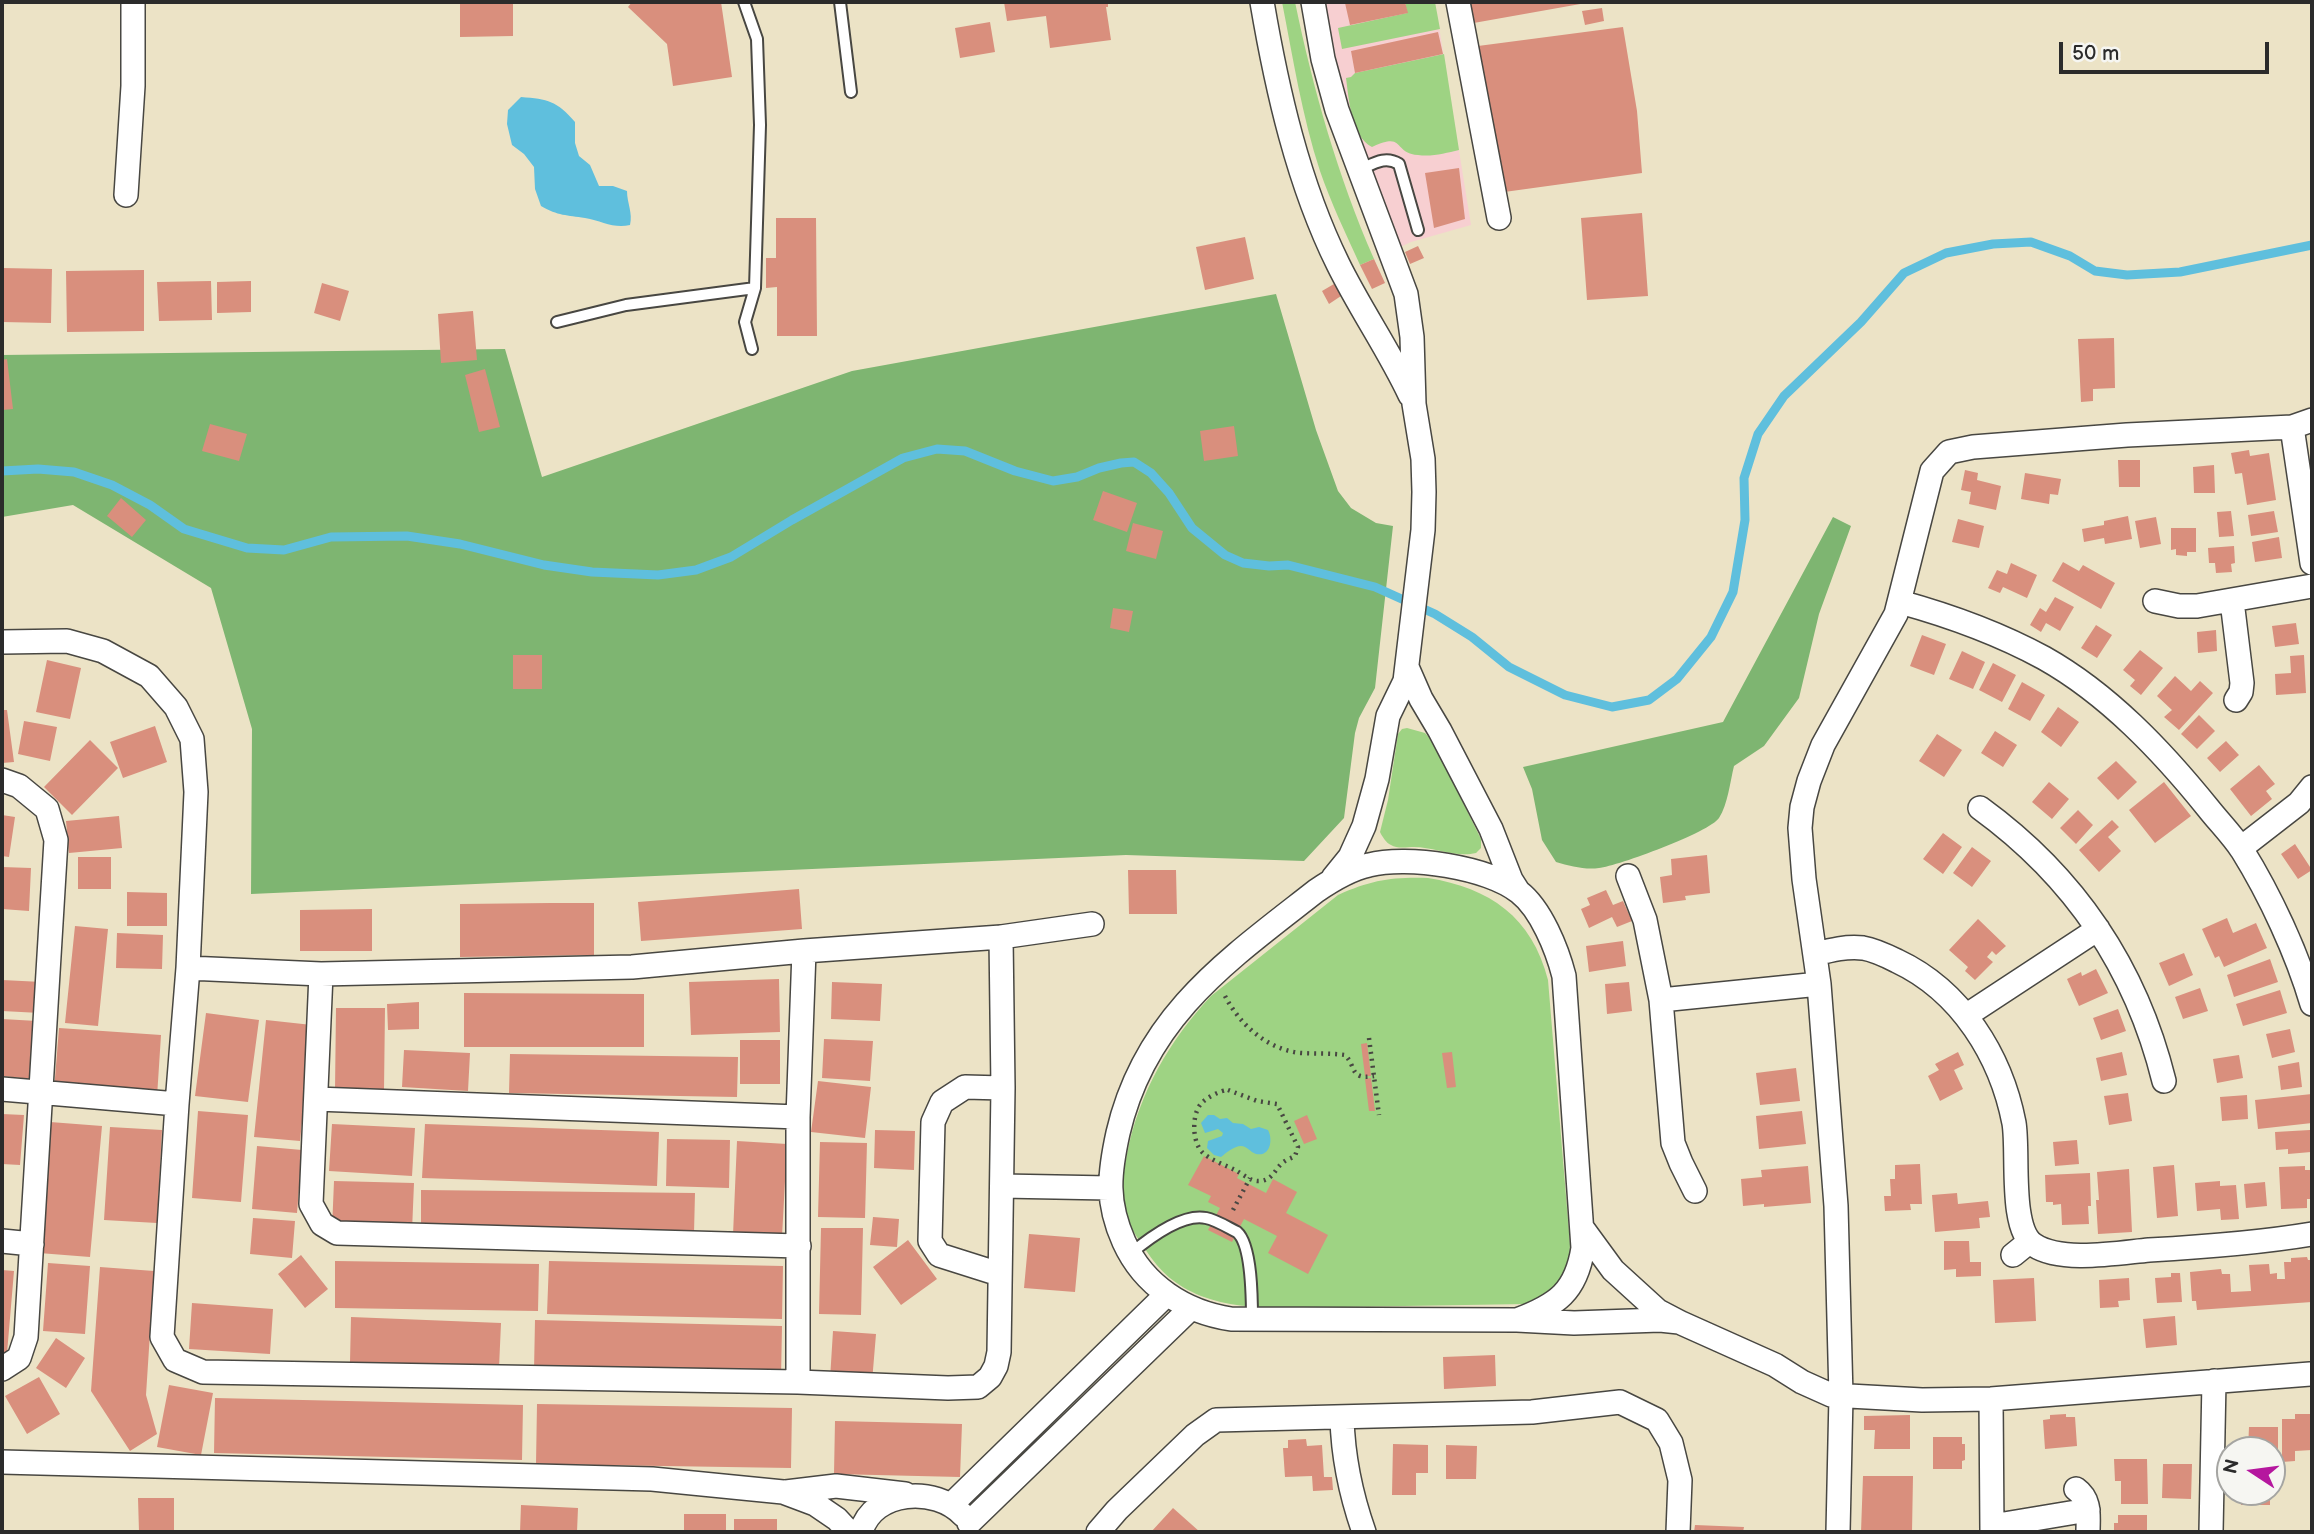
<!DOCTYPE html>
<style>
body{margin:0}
#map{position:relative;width:2314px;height:1534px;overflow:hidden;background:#ece3c6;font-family:"Balsamiq Sans",sans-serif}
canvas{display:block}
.frame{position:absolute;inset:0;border:4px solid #2b2b2b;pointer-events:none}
.north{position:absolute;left:2216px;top:1436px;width:70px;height:70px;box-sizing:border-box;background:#f6f6f2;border:2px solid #a5a5a2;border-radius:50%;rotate:283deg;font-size:19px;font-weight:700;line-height:28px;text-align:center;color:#2b2b2b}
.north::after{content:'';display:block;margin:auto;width:24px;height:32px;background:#b5179e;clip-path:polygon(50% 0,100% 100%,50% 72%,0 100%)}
.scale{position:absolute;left:2059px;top:42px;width:210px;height:32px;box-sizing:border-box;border:4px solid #2b2b2b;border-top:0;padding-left:9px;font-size:21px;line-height:24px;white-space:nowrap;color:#2b2b2b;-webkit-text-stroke:5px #f6f6f2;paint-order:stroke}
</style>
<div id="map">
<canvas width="2314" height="1534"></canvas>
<div class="frame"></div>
<div class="north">N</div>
<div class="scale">50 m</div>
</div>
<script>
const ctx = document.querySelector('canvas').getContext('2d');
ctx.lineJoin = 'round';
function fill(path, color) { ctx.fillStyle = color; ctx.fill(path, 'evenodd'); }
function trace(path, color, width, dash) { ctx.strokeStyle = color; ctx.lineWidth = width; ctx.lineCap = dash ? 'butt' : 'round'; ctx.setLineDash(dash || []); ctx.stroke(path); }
const built = new Path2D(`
 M1317 2H1435L1471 225 1411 242 1394 250 1374 202Z`);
const green = new Path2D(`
 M1282 2H1295C1313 89 1338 177 1374 259L1360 265C1346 234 1331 203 1320 171 1302 116 1293 58 1282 2Z
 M1405 2H1435L1440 29 1342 49 1338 28 1407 13Z
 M1444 54 1459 150C1446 153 1432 157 1418 155 1392 153 1406 131 1372 147 1351 136 1349 100 1346 78L1351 77 1355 73Z
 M1407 728 1425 733 1433 742 1481 839V848L1476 853C1456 858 1434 847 1414 847 1407 847 1397 849 1391 845 1386 843 1382 836 1380 832L1388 800 1398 734 1402 729Z
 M1428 878C1490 888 1532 917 1548 980L1570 1244C1570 1263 1564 1283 1548 1295 1543 1299 1534 1301 1527 1304L1280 1308C1253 1307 1227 1306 1201 1296 1175 1285 1161 1273 1145 1249 1136 1236 1127 1223 1124 1207 1120 1190 1124 1170 1127 1154 1139 1093 1169 1041 1211 996L1338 895C1372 880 1391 877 1428 878Z`);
const forest = new Path2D(`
 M1276 294 1316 430 1338 491 1351 508 1376 523 1393 526 1375 688 1359 718 1355 733 1344 818 1304 861 1126 855 251 894 252 729 211 588 73 505 2 517V355L505 349 542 477 852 371Z
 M1833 517 1851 526 1819 614 1799 698 1764 746 1734 766C1730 782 1728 804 1719 818 1710 832 1618 866 1599 868 1585 870 1570 866 1556 862L1542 840 1532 789 1523 767 1723 722Z`);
const water = new Path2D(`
 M521 97C548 99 557 101 575 122V143L579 156 590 165 599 186H613L627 191C627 203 633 213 630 225 614 229 602 221 585 218 567 215 558 216 541 206L535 189 534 167 524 154 512 145 507 124 508 110Z
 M1208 1115H1214L1220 1119 1227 1118 1233 1123 1243 1124 1251 1129 1259 1127 1268 1130C1273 1139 1271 1157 1256 1154 1250 1152 1247 1146 1241 1146 1234 1146 1226 1153 1221 1157L1214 1155 1207 1148 1208 1141 1222 1136 1223 1133 1218 1129 1205 1133 1201 1123Z`);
const stream = new Path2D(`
 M2 471 38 469 74 472 112 485 150 505 184 529 247 548 284 550 331 537 407 536 460 544 544 565 592 572 658 575 696 570 731 557 792 520 903 458 937 449 965 451 1015 471 1053 481 1077 477 1099 468 1121 463 1134 462 1151 473 1169 493 1192 528 1225 555 1243 563 1269 566 1288 565 1375 587 1435 614 1472 637 1509 667 1565 695 1612 707 1649 700 1677 679 1711 637 1733 592 1745 520 1744 478 1758 434 1784 396 1861 322 1904 273 1946 253 1993 244 2031 242 2070 256 2095 271 2127 275 2180 272 2312 245`);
const building = new Path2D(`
 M460 2H513V36L460 37Z
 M632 2H721L732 77 673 86 667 44 628 7Z
 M1004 2H1108V7H1106L1111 40 1050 48 1046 16 1007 21Z
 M1350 2H1405L1408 13 1350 25 1345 3Z
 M1465 2H1586V3L1468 24Z
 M1602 8 1604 21 1585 25 1582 11Z
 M990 22 995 52 960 58 955 28Z
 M1623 27 1637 111 1642 173 1497 193 1478 46Z
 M1438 32 1443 54 1355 73 1351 51Z
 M1459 168 1465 219 1434 228 1425 173Z
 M1642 213 1648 296 1587 300 1581 218Z
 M776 218H816L817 336H777V287L766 288V258H776Z
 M1245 237 1254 279 1205 290 1196 247Z
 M1418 246 1424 258 1410 264 1405 252Z
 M1374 259 1385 283 1372 289 1360 265Z
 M2 268 52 269 51 323 2 322Z
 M144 270V331L67 332 66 271Z
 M211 281 212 320 159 321 157 282Z
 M251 281V312L217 313V282Z
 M322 283 349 291 340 321 314 313Z
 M1334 284 1341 296 1329 304 1322 291Z
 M473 311 477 360 441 363 438 314Z
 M2114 338 2115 388 2093 389V401L2081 402 2078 339Z
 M7 359 13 409 2 410V360Z
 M485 369 500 427 479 432 465 375Z
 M210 424 247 434 239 461 202 451Z
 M1234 426 1238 456 1204 461 1200 431Z
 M2249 450 2250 456 2269 453 2276 500 2247 505 2242 473 2235 474 2231 453Z
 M2118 460H2140V487H2119Z
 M2214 465 2215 493H2194L2193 467Z
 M1965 470 1978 473 1977 480 2001 486 1996 510 1969 504 1971 492 1961 490Z
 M2025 473 2061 479 2058 495 2050 494 2049 504 2021 499Z
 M1103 491 1137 503 1127 532 1093 520Z
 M121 498 146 520 132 537 107 516Z
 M2231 511 2234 536 2219 537 2217 512Z
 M2274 511 2278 532 2251 536 2248 515Z
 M2128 516 2132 539 2105 544 2104 538 2084 542 2082 529 2104 525V521Z
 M2156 517 2161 544 2140 548 2135 521Z
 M1958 519 1984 526 1979 548 1952 542Z
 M1133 523 1163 531 1156 559 1126 551Z
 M2171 528H2196V552H2187V556L2176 555V549L2171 550Z
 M2279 537 2282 558 2255 562 2252 542Z
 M2234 546 2235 563 2231 564 2232 572 2216 573 2215 563H2209L2208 548Z
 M2063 562 2079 571 2083 565 2115 583 2101 609 2052 581Z
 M2011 563 2037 575 2027 598 2003 587 2000 593 1988 588 1997 570 2007 574Z
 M2055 597 2074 607 2060 631 2046 623 2041 632 2030 625 2040 608 2046 612Z
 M1113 608 1133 611 1129 632 1110 628Z
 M2296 623 2299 644 2275 647 2272 626Z
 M2096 625 2112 635 2097 658 2081 648Z
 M2216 630 2217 651 2198 653 2197 632Z
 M1922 635 1946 644 1934 675 1910 666Z
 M2140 650 2163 668 2141 695 2130 686 2135 680 2123 670Z
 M1962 651 1985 662 1973 689 1949 679Z
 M513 655H542V689H513Z
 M2304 655 2306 693 2276 695 2275 674 2291 673 2290 656Z
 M47 660 81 668 70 719 36 712Z
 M1993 663 2016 675 2002 702 1979 690Z
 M2175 676 2191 691 2200 681 2213 693 2179 730 2164 717 2172 710 2157 696Z
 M2022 682 2045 695 2030 721 2008 709Z
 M2058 707 2079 722 2061 747 2041 732Z
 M2 710H7L14 762 2 763Z
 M2199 715 2215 731 2197 749 2181 734Z
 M24 721 57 727 50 761 18 754Z
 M155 726 167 762 123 778 110 742Z
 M1995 731 2017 745 2003 767 1981 753Z
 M1937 734 1962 750 1944 777 1919 761Z
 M90 740 118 768 72 815 44 787Z
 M2226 741 2239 755 2220 772 2207 758Z
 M2116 761 2137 782 2118 800 2097 778Z
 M2259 765 2275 784 2266 791 2272 799 2251 816 2230 789Z
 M2049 782 2069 799 2052 819 2032 802Z
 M2164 782 2191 816 2155 843 2129 810Z
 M2078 810 2093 825 2076 844 2060 828Z
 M2 815 15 817 9 857 2 856Z
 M119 816 122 848 69 853 66 821Z
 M2112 820 2119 827 2108 837 2121 851 2099 872 2079 850Z
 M1943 833 1962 847 1943 874 1923 859Z
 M2295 844 2312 870 2298 879 2281 854Z
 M1972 847 1991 861 1972 887 1953 873Z
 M1707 855 1710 893 1685 896 1686 900 1663 903 1660 877 1672 875 1671 859Z
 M78 857H111V889H78Z
 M2 867 31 868 29 911 2 909Z
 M1128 870H1176L1177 914H1129Z
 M799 889 802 929 641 941 638 902Z
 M1606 890 1613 905 1623 901 1632 921 1617 927 1612 917 1589 928 1581 909 1590 905 1587 898Z
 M127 892 167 893V926H127Z
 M550 903H594V955L460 957V904Z
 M372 909V951H300V910Z
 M2227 918 2233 933 2256 923 2267 948 2224 967 2219 956 2215 958 2202 929Z
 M1978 919 2006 946 1996 955 1992 951 1987 957 1993 962 1975 980 1965 971 1968 967 1949 950Z
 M75 926 108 929 98 1026 65 1023Z
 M117 933 163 935 162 969 116 968Z
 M1623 941 1626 966 1589 972 1586 946Z
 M2184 953 2193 975 2169 986 2159 963Z
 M2270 959 2278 982 2234 997 2227 975Z
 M2096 969 2108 993 2079 1006 2067 979 2081 972 2082 976Z
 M779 979 780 1032 691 1035 689 982Z
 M2 980 42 982 40 1013 2 1011Z
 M832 982 882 984 880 1021 831 1019Z
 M1629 982 1632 1011 1607 1014 1605 984Z
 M2200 988 2208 1011 2183 1019 2175 997Z
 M2280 990 2287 1013 2243 1026 2236 1004Z
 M464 993 644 994V1047H464Z
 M419 1002V1029L388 1030 387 1004Z
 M336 1008H385L384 1090H335Z
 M2118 1009 2126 1031 2101 1040 2093 1018Z
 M206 1013 259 1020 248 1102 195 1096Z
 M2 1019 37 1021 33 1079 2 1076Z
 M266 1020 312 1025 300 1141 254 1137Z
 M59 1028 161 1035 157 1097 54 1091Z
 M2290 1029 2295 1052 2272 1058 2266 1034Z
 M824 1039 873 1041 870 1081 822 1078Z
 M740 1040H780V1084H740Z
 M1367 1043 1371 1076H1365L1361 1044Z
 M404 1050 470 1053 468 1091 402 1087Z
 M1452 1052 1456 1087 1447 1088 1442 1053Z
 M1958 1052 1964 1065 1954 1070 1963 1089 1940 1101 1928 1076 1939 1070 1935 1064Z
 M2122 1052 2127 1075 2101 1081 2096 1058Z
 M510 1054 738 1057 737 1097 509 1093Z
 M2239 1055 2243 1078 2217 1083 2213 1059Z
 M2299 1062 2302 1087 2281 1090 2278 1066Z
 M1796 1068 1800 1101 1760 1105 1756 1073Z
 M1371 1078 1375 1111H1369L1365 1079Z
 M818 1081 871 1087 865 1138 811 1132Z
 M2128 1093 2132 1121 2109 1125 2104 1096Z
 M2312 1094V1123L2258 1129 2255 1100Z
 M2247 1095 2248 1119 2222 1121 2220 1097Z
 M198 1111 248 1115 241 1202 192 1198Z
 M1802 1111 1806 1144 1759 1149 1756 1116Z
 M2 1114 24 1115 20 1165 2 1164Z
 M1307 1115 1317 1139 1304 1144 1294 1121Z
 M50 1122 102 1126 90 1257 39 1253Z
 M332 1124 415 1128 412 1176 329 1171Z
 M425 1124 659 1132 657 1186 422 1178Z
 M110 1127 162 1130 157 1223 104 1220Z
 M875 1130 915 1131 914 1170 874 1168Z
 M2310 1130 2311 1152 2288 1154V1149L2276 1150 2275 1132Z
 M667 1139 730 1140 729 1188 666 1186Z
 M2077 1140 2079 1164 2055 1166 2053 1142Z
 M737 1141 787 1144 782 1237 733 1235Z
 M820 1142 867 1143 865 1218 818 1217Z
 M257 1146 302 1150 297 1213 252 1209Z
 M1204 1156 1239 1174 1237 1178 1266 1193 1273 1179 1297 1192 1286 1213 1328 1235 1308 1274 1268 1253 1277 1236 1244 1219 1232 1242 1208 1230 1220 1208 1208 1202 1211 1196 1188 1185Z
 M1920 1164 1922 1204H1910L1911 1210 1885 1211 1884 1196H1891L1890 1179H1895V1165Z
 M2174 1165 2178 1216 2157 1218 2153 1167Z
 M1808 1166 1811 1203 1764 1207V1204L1743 1206 1741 1179 1762 1177 1761 1170Z
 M2305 1166V1170H2312V1199H2307V1208L2281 1209 2279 1167Z
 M2129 1169 2132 1232 2098 1234 2096 1200H2099L2097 1172Z
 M2090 1173 2091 1206H2088L2089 1224 2062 1225 2061 1204 2053 1205V1202H2046L2045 1175Z
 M334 1181 414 1183 412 1231 332 1229Z
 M2220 1181V1186L2236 1185 2239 1219 2221 1220 2220 1209 2197 1211 2195 1183Z
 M2265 1182 2267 1206 2246 1208 2244 1184Z
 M421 1190 695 1193 694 1233 421 1230Z
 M1957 1193 1958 1204 1988 1201 1990 1217 1979 1218 1980 1228 1935 1232 1932 1195Z
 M873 1217 899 1219 897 1247 870 1245Z
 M253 1218 295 1221 292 1258 250 1254Z
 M821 1228H863L861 1315 819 1314Z
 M1029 1234 1080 1238 1075 1292 1024 1288Z
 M908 1240 937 1279 901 1305 873 1267Z
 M1944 1241H1969L1970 1262H1981V1276L1956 1277V1269L1944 1270Z
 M301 1255 328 1289 305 1308 278 1274Z
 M2307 1257 2308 1260H2312V1302L2197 1310 2196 1301H2192L2190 1272 2221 1269 2222 1274H2230L2231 1292 2251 1291 2249 1265 2269 1264 2270 1274 2277 1273V1279H2285L2284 1262H2291V1258Z
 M335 1261 539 1264 538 1311 335 1308Z
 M549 1261 783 1266 782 1319 547 1314Z
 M48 1263 90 1266 85 1334 43 1331Z
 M100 1267 154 1271 146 1395 157 1434 130 1451 91 1391Z
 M2 1270 14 1271 6 1365H2Z
 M2171 1273H2180L2182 1302 2157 1303 2155 1278 2171 1277Z
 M2034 1278 2036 1321 1995 1323 1993 1280Z
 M2129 1278 2130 1300 2118 1301 2119 1307 2100 1308 2099 1280Z
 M192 1303 273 1309 270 1354 189 1349Z
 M2175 1316 2177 1345 2146 1348 2143 1319Z
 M351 1317 501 1323 499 1368 350 1362Z
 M535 1320 782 1326 781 1378 534 1371Z
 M833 1331 876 1334 872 1382 830 1379Z
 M56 1338 85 1358 66 1388 36 1368Z
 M1495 1355 1496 1386 1444 1389 1443 1357Z
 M39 1377 60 1414 27 1434 5 1396Z
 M169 1385 213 1393 201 1455 157 1447Z
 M215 1398 523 1405 522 1460 214 1453Z
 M537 1404 792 1408 791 1468 536 1464Z
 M2066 1414V1417H2075L2077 1446 2045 1449 2043 1420 2050 1419V1415Z
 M2295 1414H2312V1450L2295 1451V1461L2282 1462V1419H2295Z
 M1910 1415V1449H1874L1875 1430H1864V1416Z
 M835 1421 962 1424 960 1477 834 1474Z
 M2249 1427H2278V1459H2272V1450H2248Z
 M1933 1437H1962V1444H1965V1460L1962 1461V1469H1933Z
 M1306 1439 1307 1446 1322 1445 1324 1477H1332L1333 1490 1313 1491 1312 1476 1285 1477 1283 1448H1288V1440Z
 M1393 1444 1428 1445V1473H1416V1495H1392Z
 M1446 1445 1477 1446 1476 1479H1446Z
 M2114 1459H2147L2148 1504H2121V1481H2115Z
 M2163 1464H2192L2191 1499 2162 1498Z
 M1863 1476H1913L1912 1532H1861Z
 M2237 1492H2270V1505H2241V1498L2237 1499Z
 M138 1498H174V1532H139Z
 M521 1505 578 1508 577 1532H520Z
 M1173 1508 1200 1532H1151Z
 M684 1514H726V1532H684Z
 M2118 1515H2147V1532H2114V1523H2118Z
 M734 1519H777V1532H734Z
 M1695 1525 1744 1527 1743 1532H1694Z`);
const path = new Path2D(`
 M1225 996C1240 1025 1268 1050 1301 1053 1316 1054 1331 1053 1345 1055 1357 1067 1349 1080 1374 1076
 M1369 1038 1379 1115
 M1228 1090 1257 1101 1277 1104 1298 1147 1295 1156C1292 1158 1288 1159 1285 1161 1275 1167 1274 1180 1260 1181 1251 1182 1243 1174 1235 1170 1225 1165 1210 1160 1202 1152 1192 1141 1192 1116 1200 1105 1205 1098 1221 1090 1228 1090Z
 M1233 1210 1250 1178`);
const service = new Path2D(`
 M744 2 757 39 760 125 755 288 745 322 752 349
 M840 2 851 92
 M1359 170C1373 164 1385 155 1399 164L1418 230
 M557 322 626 305 755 288
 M1130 1254C1148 1239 1182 1213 1206 1218 1216 1220 1227 1227 1237 1232 1252 1245 1252 1300 1252 1320`);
const minor = new Path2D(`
 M1262 2C1277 90 1298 183 1338 264 1360 309 1389 350 1410 395
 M1313 2 1323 59 1337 110 1406 294 1412 337 1414 404 1423 459 1424 492 1423 530 1405 681 1388 716 1377 779 1364 826 1350 857 1333 878
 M1458 2 1499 218
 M126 195 133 86V2
 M2292 427 2312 563
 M2155 601 2179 606H2197L2312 586
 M2232 601 2242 683 2241 692 2236 700
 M1900 602C1951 616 1998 633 2044 658 2108 694 2162 751 2208 808 2219 822 2232 835 2242 850 2270 895 2297 953 2312 1004
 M2 642 67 641 103 651 149 676 176 707 192 739 196 792 188 968 177 1104 162 1337 175 1360 203 1372 798 1382 948 1388 978 1387 990 1377 996 1366 999 1352 1003 1088 1001 937 804 951 632 967 321 974 188 968
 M1407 667 1421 699 1440 731 1491 829 1511 880 1518 891
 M2 780 19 786 47 809 56 840 26 1337 19 1358 2 1369
 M1980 808C2075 877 2136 968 2164 1081
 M2241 848 2299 803 2312 787
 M1628 876 1645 920 1661 1000
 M1001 937 1092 924
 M1816 954C1831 950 1847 946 1863 948 1875 950 1887 956 1897 961 1961 991 2001 1056 2014 1123 2019 1152 2009 1229 2034 1245 2061 1263 2117 1253 2149 1250 2204 1247 2258 1243 2312 1234
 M321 974 311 1204 322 1224 337 1233 799 1246
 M1967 1015 2098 929
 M2 1089 177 1104
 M316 1099 798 1117
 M1002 1186 1109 1188
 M1695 1191 1681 1163 1673 1143 1661 1000 1819 984
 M1583 1229 1613 1270 1658 1311 1679 1322 1775 1365 1802 1382 1831 1395 1922 1400 1991 1399 2310 1374
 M2 1241 32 1244
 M2013 1255 2029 1242
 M999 1274 939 1255 930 1241 933 1122 942 1102 965 1087 1003 1088
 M1517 1320C1557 1305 1576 1292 1583 1248L1564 976C1557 949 1541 909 1519 892 1488 867 1407 855 1369 865 1350 869 1332 880 1316 891 1228 960 1145 1016 1118 1133 1109 1174 1106 1202 1124 1242 1144 1286 1185 1312 1231 1319L1517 1320 1574 1323 1660 1320 1679 1322
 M798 1382V1117L804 951
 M1991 1399 1992 1532
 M1342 1418C1343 1458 1351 1495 1364 1532
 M2 1462 652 1479 783 1492 815 1504 837 1519 849 1532
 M2076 1489C2091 1500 2088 1515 2088 1532
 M786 1492 836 1486 905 1494
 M951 1505 1166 1295
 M969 1523 1191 1308
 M1992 1526 2088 1510
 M861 1532C873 1489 936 1486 963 1515
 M1098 1532 1117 1510 1195 1435 1216 1420 1532 1412 1620 1402 1657 1420 1671 1443 1680 1480 1678 1532
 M1838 1532 1841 1396 1836 1206 1819 984 1804 879 1800 828 1802 807 1809 781 1823 745 1896 614 1932 471 1949 452 1973 447 2127 435 2292 427 2312 420
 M2211 1532 2214 1381`);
fill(built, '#f7cfd1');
fill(green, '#9ed383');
fill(forest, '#7eb571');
fill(water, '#5fbfdd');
trace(stream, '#5fbfdd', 9);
fill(building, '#d98f7d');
trace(service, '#484742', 14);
trace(minor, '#484742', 26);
trace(path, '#484742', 4.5, [2, 5]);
trace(service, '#fff', 10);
trace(minor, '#fff', 23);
</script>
